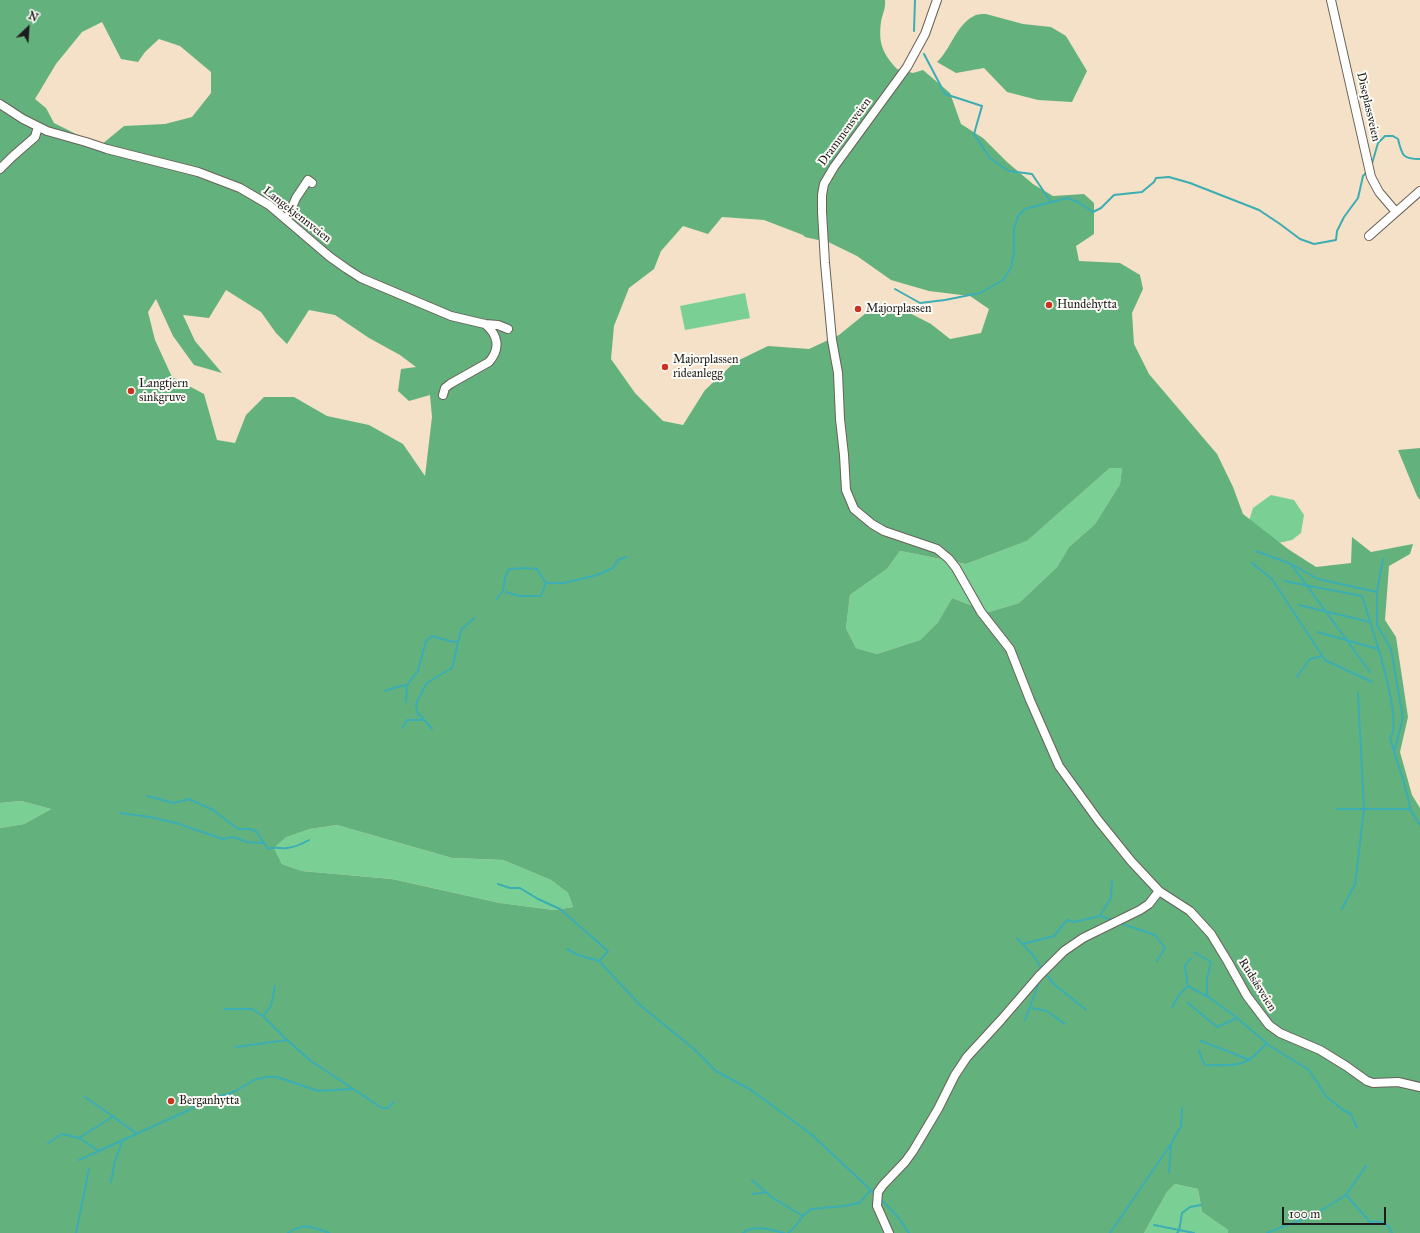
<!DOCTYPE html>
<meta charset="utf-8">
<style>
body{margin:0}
#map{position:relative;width:1420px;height:1233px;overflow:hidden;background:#f4e1c7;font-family:"IM FELL Great Primer",serif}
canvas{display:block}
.north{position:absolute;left:8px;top:8px;width:40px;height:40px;-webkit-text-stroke:3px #fdfcf7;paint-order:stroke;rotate:25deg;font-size:11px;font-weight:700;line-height:16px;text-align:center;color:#1c1c1c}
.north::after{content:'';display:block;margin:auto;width:14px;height:18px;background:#1c1c1c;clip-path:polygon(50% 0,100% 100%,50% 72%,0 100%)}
.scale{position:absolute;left:1282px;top:1207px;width:104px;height:18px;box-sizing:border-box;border:2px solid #1c1c1c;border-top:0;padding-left:5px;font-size:12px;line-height:14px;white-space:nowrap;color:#1c1c1c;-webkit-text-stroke:3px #fdfcf7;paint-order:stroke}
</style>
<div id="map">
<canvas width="1420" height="1233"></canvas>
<div class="north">N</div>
<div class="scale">100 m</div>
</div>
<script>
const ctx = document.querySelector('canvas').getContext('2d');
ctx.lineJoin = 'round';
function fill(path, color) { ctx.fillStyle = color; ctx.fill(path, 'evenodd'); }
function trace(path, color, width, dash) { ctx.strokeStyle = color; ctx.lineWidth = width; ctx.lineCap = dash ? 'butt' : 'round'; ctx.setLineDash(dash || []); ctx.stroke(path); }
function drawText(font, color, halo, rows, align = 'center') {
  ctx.font = font + ' "IM FELL Great Primer",serif'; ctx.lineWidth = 4; ctx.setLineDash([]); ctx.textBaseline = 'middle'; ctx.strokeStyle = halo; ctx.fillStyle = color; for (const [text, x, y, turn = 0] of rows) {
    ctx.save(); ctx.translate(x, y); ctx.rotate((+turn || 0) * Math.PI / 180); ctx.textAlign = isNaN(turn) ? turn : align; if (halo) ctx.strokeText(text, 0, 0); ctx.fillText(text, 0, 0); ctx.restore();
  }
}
const green = new Path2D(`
 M745 293 750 318 685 330 680 306Z
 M1110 468H1122L1120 484 1095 524 1069 547 1057 567 1019 603 989 612 952 598 938 622 920 640 877 654 856 648 846 628 850 595 887 569 900 551 966 564 1027 541Z
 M1271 495 1294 500 1304 515 1301 533 1292 540 1266 546 1249 521 1253 508Z
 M21 801 51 809 24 824 0 828V803Z
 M337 825 452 858 503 860 551 880 568 893 573 907 554 910 500 903 392 879 302 871 282 864 274 848 285 837 310 829Z
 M1175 1184 1198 1189 1202 1212 1228 1230V1233H1144L1167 1192Z`);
const forest = new Path2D(`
 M0 0H885C886 8 882 15 881 22 878 43 883 54 897 69L913 73 923 70 950 93 961 124 983 138 1007 162 1033 184 1053 196 1084 194 1094 203V234L1076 246 1079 261 1120 263 1140 275 1143 289 1132 313 1134 344 1149 374 1217 454 1233 487 1243 514 1288 549 1316 567 1351 563 1352 537 1371 552 1413 544 1410 554 1389 566 1385 620 1396 637 1408 717 1400 752 1412 795 1420 808V1233H1228V1230L1202 1212 1198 1189 1175 1184 1167 1192 1144 1233H0V828L24 824 51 809 21 801 0 803ZM102 22 121 59 138 62 145 52 159 39 180 46 211 72V93L192 117 165 124 124 126 101 145 84 138 54 123 46 108 35 99 56 64 82 32ZM722 217 764 220 803 235 805 237 818 240 820 238 857 256 891 280 929 291 970 296 989 309 981 333 950 339 931 324 894 305 871 309 839 335 809 349 768 346 735 362 705 390 683 425 663 421 635 393 611 359 614 326 629 288 654 269 661 251 683 226 708 234ZM226 290 261 312 276 333 287 344 309 310 335 315 369 338 400 355 416 367 401 369 398 391 409 401 430 395 432 417 425 476 403 444 369 425 327 416 294 397H264L246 415 235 443 217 440 204 394 172 377 155 340 148 312 156 299 173 336 194 365 222 373 195 341 183 315 209 318ZM1110 468H1122L1120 484 1095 524 1069 547 1057 567 1019 603 989 612 952 598 938 622 920 640 877 654 856 648 846 628 850 595 887 569 900 551 966 564 1027 541ZM337 825 452 858 503 860 551 880 568 893 573 907 554 910 500 903 392 879 302 871 282 864 274 848 286 837 310 829Z
 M986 14 1023 24 1051 27 1066 36 1087 71 1072 102 1038 100 1007 92 984 68 956 73 937 62C951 49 956 25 974 16 977 14 983 14 986 14Z
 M1420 448V500L1417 496 1398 450Z`);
const stream = new Path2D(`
 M914 31 915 0
 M924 54 945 94 982 106 974 134 990 158 1009 171 1032 174 1051 202
 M1371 167 1378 143 1385 136H1393L1398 139C1402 156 1403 159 1420 159
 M895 289 920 303 945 300 980 293 1003 280 1011 268 1014 252V229L1018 216 1025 209 1067 198 1078 202 1093 212 1101 208 1114 195 1142 192 1154 182 1156 178 1169 177 1190 183 1259 210 1280 224 1300 239 1314 244 1336 240 1337 231 1344 217 1358 198 1363 176 1367 172
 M1256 551 1291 564 1318 579 1377 592
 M1383 559 1377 592V625L1391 649 1403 718 1394 752
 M1252 563 1272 579 1325 660 1372 682
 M1291 564 1370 672
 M1284 581 1362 596C1369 619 1405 722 1390 738L1407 793 1410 809 1420 825
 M506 592 519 596H541L546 583H564L597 575 613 568 618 560 626 557
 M496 600 503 591 505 577 509 569 527 568 537 569 546 583
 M1299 605 1370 622
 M1317 632 1378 649
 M1297 677 1310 659 1322 656
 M385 691 397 687 407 685
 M406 702 407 685 418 671 426 641 432 636 453 642 458 641
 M402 728 407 720H424
 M432 729 417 712 416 704 426 684 435 678 452 668 461 630 474 618
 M147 796 174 803 189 799 213 810 238 829H251L257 832 268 849C275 846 280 849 287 848 296 847 302 844 309 840
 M1337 809H1410
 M120 813 150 817 176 823 223 839 233 837 247 842 263 843
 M498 884 510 888H520L538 899 560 909 608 951 599 961 640 1005 694 1049 716 1071 751 1090 811 1134 875 1194
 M1342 909 1355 884 1364 809 1358 693
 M1100 916 1111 898 1112 881
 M1120 923 1155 935 1165 948 1157 961
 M1017 938 1033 955 1042 969
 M1023 944 1054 936 1067 920 1074 922 1100 916 1112 920
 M567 949 578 955 599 961
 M1194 952 1211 962 1207 979V995
 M1045 973 1054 984 1086 1010
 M1188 986 1210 998 1237 1018 1270 1046 1309 1070 1326 1096 1343 1110 1351 1114 1357 1128
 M1188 986 1185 966 1191 958
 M1188 1003 1217 1027 1237 1018
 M1172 1007 1180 994 1188 986
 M1032 1008 1047 1011 1065 1024
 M224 1009H252L263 1016 287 1040 311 1061 382 1108H388L394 1102
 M263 1016 271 1006 275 986
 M1025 1020 1040 980
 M1201 1041 1250 1060
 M236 1047 287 1040
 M1199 1050 1202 1059 1205 1065C1237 1065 1244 1069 1267 1043
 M85 1097 136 1133
 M79 1138 114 1116
 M48 1143 62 1134 79 1138 99 1151
 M79 1160 189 1110 201 1102 234 1092 254 1080 266 1077H277L318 1091 353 1089
 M1366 1166 1346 1195 1370 1222C1379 1220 1389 1223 1392 1233
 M1169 1172 1171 1145
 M752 1180 773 1198 803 1216 811 1209 844 1206 859 1203 871 1190
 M111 1182 115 1161 123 1139
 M753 1194 766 1192
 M880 1198 898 1217 909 1233
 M1154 1225 1194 1233
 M76 1233 89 1169
 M288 1233C304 1222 313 1227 329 1233
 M743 1233C753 1224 772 1230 784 1233
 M788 1233 793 1229 803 1216
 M1110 1233 1171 1144 1181 1126 1182 1108
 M1177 1233 1179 1231 1182 1213 1190 1207 1201 1205
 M1267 1233 1314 1215 1346 1195`);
const minor = new Path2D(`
 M937 0 925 34 907 67 834 167 824 184 822 195V212L825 263 832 340 838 373 840 419 844 455 846 490 854 509 872 524 884 531 937 549 949 559 956 568 981 612 1010 649 1030 700 1059 766 1098 820 1131 861 1159 891 1190 911 1211 934 1228 962 1247 996 1269 1025 1280 1033 1320 1050 1346 1066 1367 1081 1373 1083 1398 1082 1420 1087
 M1331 0 1371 177 1379 192 1396 212
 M0 104 23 119 47 131 86 142 107 149 198 172 240 188 269 205 330 257 347 269 361 278 451 316 485 324 498 325 508 329
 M0 169 12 157 35 137 38 127
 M287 219 296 198 308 180 312 183
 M1369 236 1420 191
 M443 395 445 388 450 384 489 362C501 348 498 335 485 324
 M889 1233 877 1206 878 1192 883 1185 905 1162 913 1151 938 1109 955 1075 967 1057 1001 1020 1039 976 1064 951 1083 938 1140 910 1149 904 1159 891`);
const markers = [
 [1049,305,4,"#c8321e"],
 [858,309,4,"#c8321e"],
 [665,367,4,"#c8321e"],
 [131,391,4,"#c8321e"],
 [171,1101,4,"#c8321e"]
];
const streetNames = [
 ["Diseplassveien",1368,107,77],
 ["Drammensveien",845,132,-54],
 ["Langekjennveien",297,215,38],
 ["Rudsåsveien",1257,985,58]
];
const poiNames = [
 ["Hundehytta",1057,305],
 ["Majorplassen",866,309],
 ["Majorplassen",673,360],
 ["rideanlegg",673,374],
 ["Langtjern",139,384],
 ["sinkgruve",139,398],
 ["Berganhytta",179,1101]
];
fill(green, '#7ad094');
fill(forest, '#63b27e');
trace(stream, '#3badb3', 2);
trace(minor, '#686158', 10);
trace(minor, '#fff', 8);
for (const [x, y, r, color] of markers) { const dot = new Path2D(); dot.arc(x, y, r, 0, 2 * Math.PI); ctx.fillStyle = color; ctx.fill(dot); trace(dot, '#fdfcf7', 1.5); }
drawText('12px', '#1c1c1c', '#fdfcf7', streetNames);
drawText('12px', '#1c1c1c', '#fdfcf7', poiNames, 'left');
</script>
